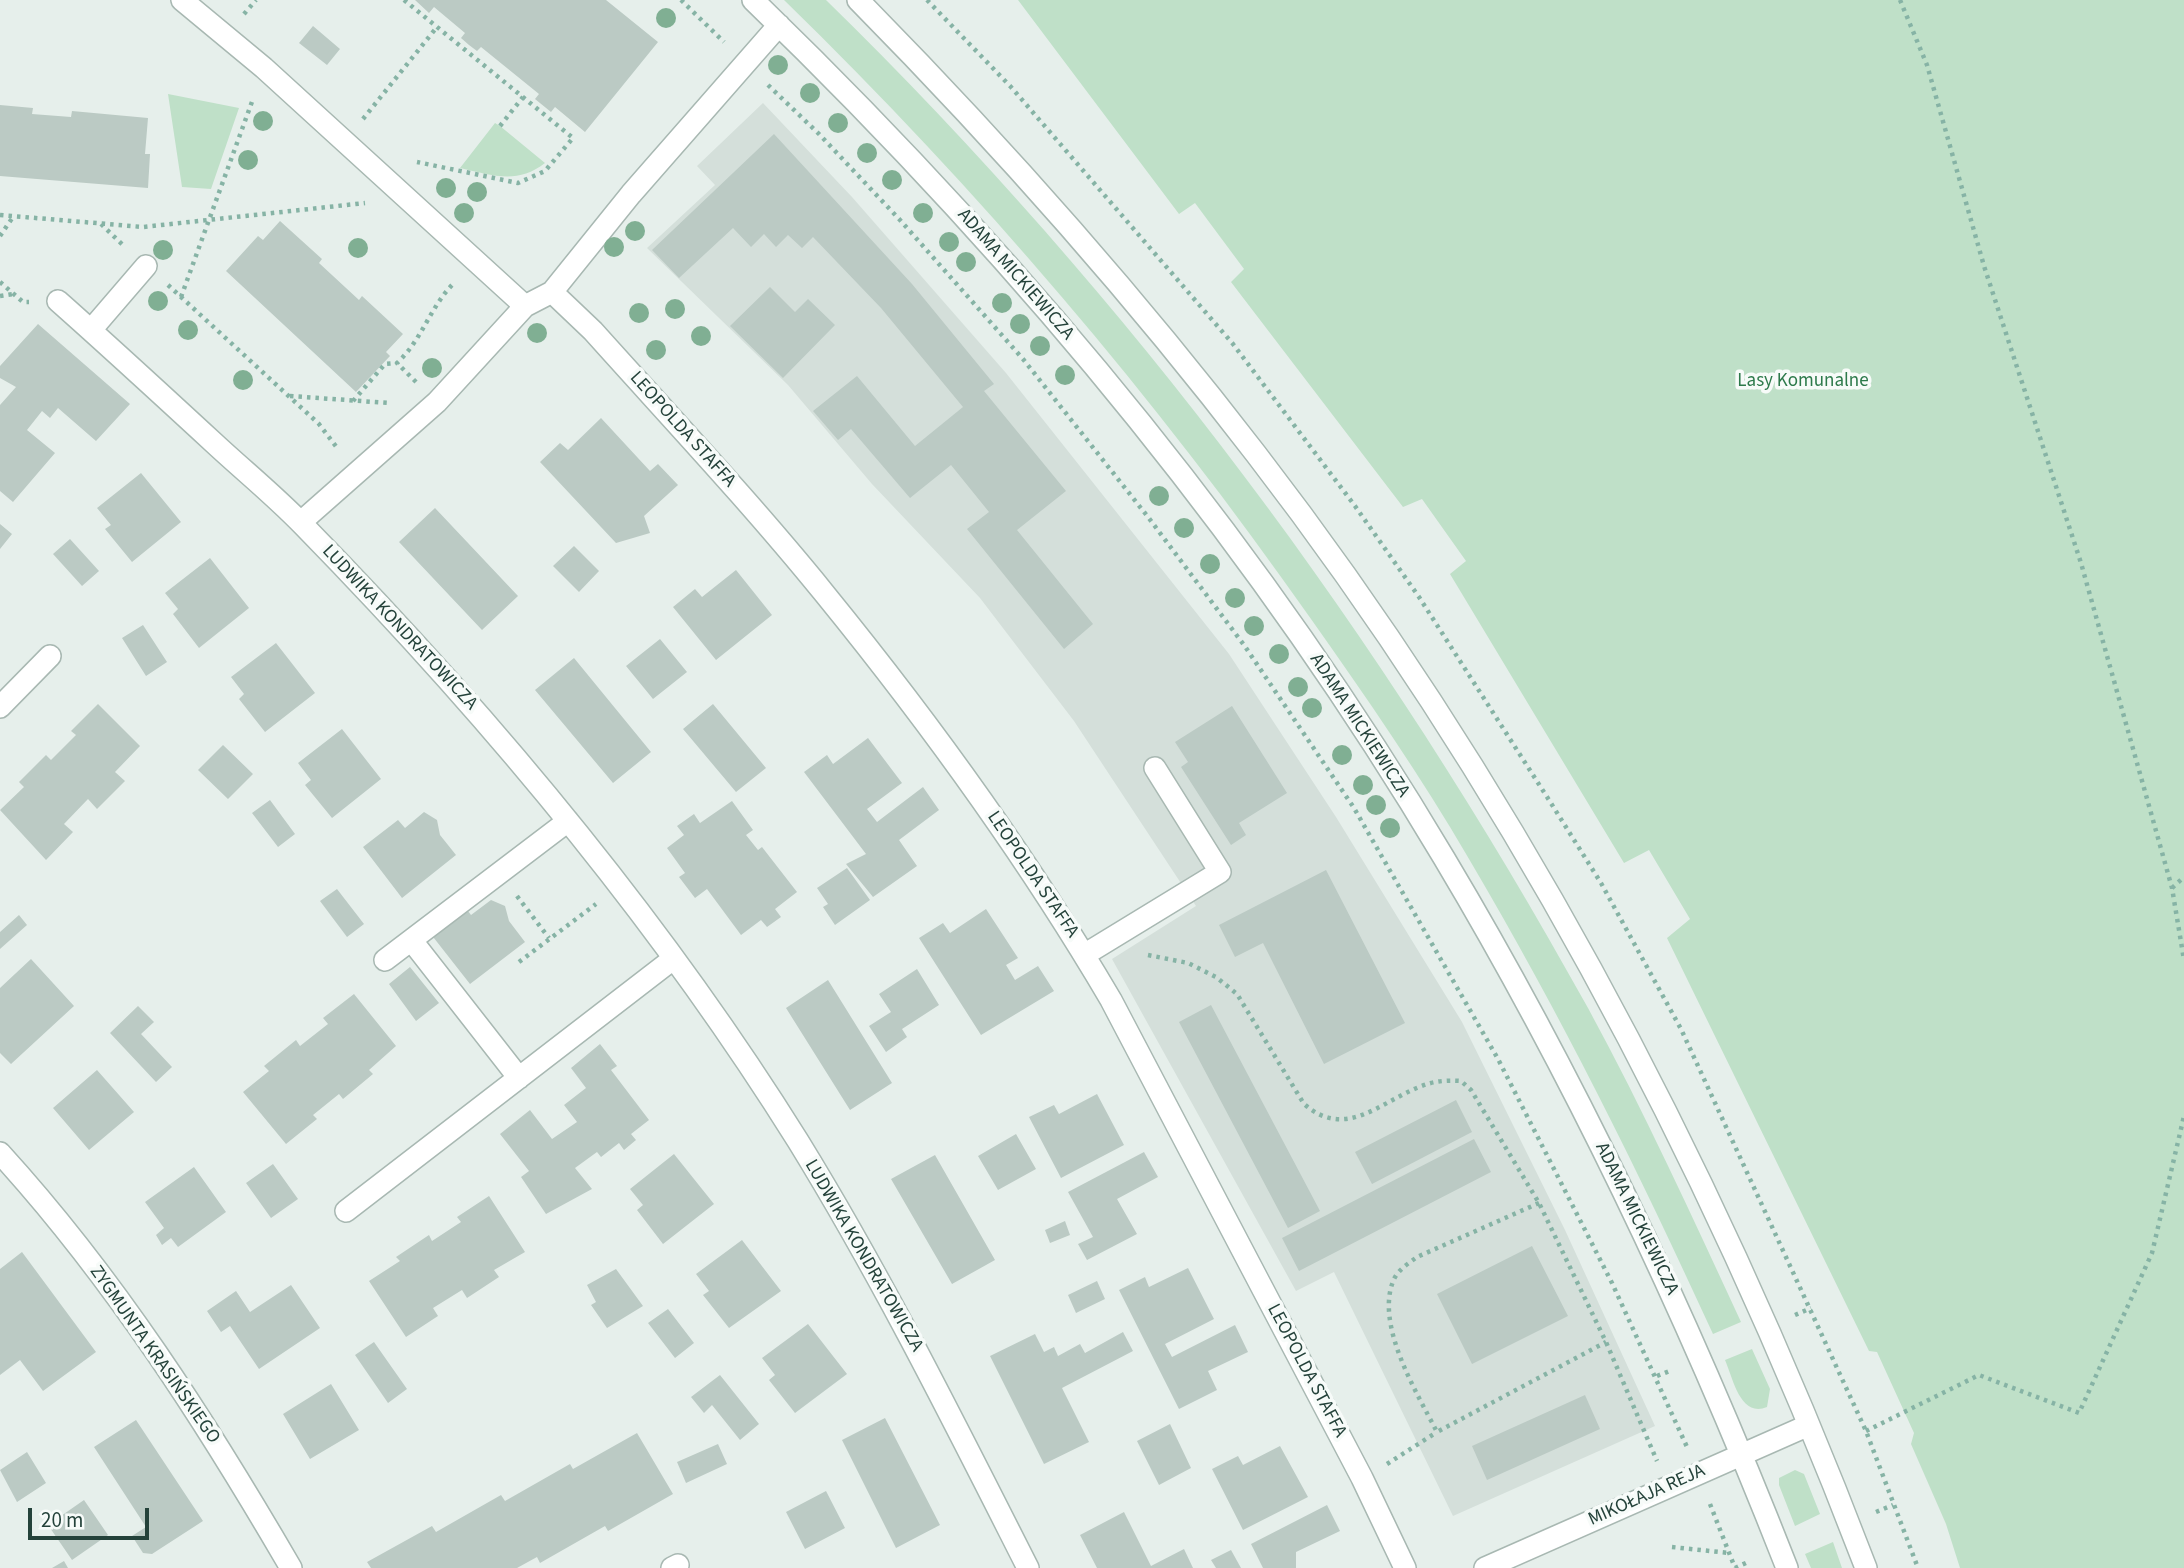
<!DOCTYPE html>
<meta charset="utf-8">
<style>
body{margin:0}
#map{position:relative;width:2184px;height:1568px;overflow:hidden;background:#e6efeb;font-family:"Source Sans 3",sans-serif}
canvas{display:block}
.scale{position:absolute;left:28px;top:1508px;width:121px;height:32px;box-sizing:border-box;border:4px solid #24423a;border-top:0;padding-left:9px;font-size:21px;line-height:24px;white-space:nowrap;color:#24423a;-webkit-text-stroke:5px #f7fbf9;paint-order:stroke}
</style>
<div id="map">
<canvas width="2184" height="1568"></canvas>
<div class="scale">20 m</div>
</div>
<script>
const ctx = document.querySelector('canvas').getContext('2d');
ctx.lineJoin = 'round';
function fill(path, color) { ctx.fillStyle = color; ctx.fill(path, 'evenodd'); }
function trace(path, color, width, dash) { ctx.strokeStyle = color; ctx.lineWidth = width; ctx.lineCap = dash ? 'butt' : 'round'; ctx.setLineDash(dash || []); ctx.stroke(path); }
function drawText(font, color, halo, rows, align = 'center') {
  ctx.font = font + ' "Source Sans 3",sans-serif'; ctx.lineWidth = 7; ctx.setLineDash([]); ctx.textBaseline = 'middle'; ctx.strokeStyle = halo; ctx.fillStyle = color; for (const [text, x, y, turn = 0] of rows) {
    ctx.save(); ctx.translate(x, y); ctx.rotate((+turn || 0) * Math.PI / 180); ctx.textAlign = isNaN(turn) ? turn : align; if (halo) ctx.strokeText(text, 0, 0); ctx.fillText(text, 0, 0); ctx.restore();
  }
}
const built = new Path2D(`
 M763 103 852 197 1006 373 1229 654 1336 817 1462 1022 1565 1230 1655 1426 1453 1516 1334 1272 1296 1291 1112 959 1196 906 1074 721 980 598 872 484 788 385 647 248 715 185 697 166Z`);
const green = new Path2D(`
 M784 0H826C1131 298 1382 635 1588 1008 1644 1111 1692 1216 1741 1322L1713 1334C1639 1172 1560 1013 1469 859 1421 776 1366 697 1311 619 1155 396 979 190 784 0Z
 M1018 0H2184V1568H1960L1946 1524 1911 1444 1914 1433 1877 1352 1869 1351 1667 938 1690 919 1649 850 1624 863 1450 574 1466 561 1422 499 1403 507 1231 282 1244 269 1195 203 1179 214Z
 M168 94 239 108 211 189 182 187Z
 M495 123 500 126 545 163C517 185 492 175 460 168Z
 M1752 1349 1770 1389 1767 1407C1740 1418 1733 1378 1725 1360Z
 M1795 1470 1804 1474 1820 1514 1795 1526 1779 1485V1478Z
 M1833 1542 1842 1568H1811L1805 1554Z`);
const building = new Path2D(`
 M415 0H606L658 42 585 132 555 107 551 112 535 99 539 94 481 47 477 51 469 45 461 38 465 33 434 7 429 13Z
 M313 26 340 49 327 65 299 43Z
 M0 105 33 108 32 114 71 117 72 111 148 118 145 154H150L148 188 0 176Z
 M774 134 912 284 994 384 984 391 1066 491 1017 530 1093 624 1064 649 967 529 989 512 951 465 910 498 851 429 838 440 813 411 857 376 915 446 963 407 881 308 813 237 802 248 788 235 776 247 764 234 751 247 733 228 679 278 652 250Z
 M280 221 322 259 319 263 359 300 362 296 403 334 386 352 390 356 356 392 226 271 258 236 263 240Z
 M770 287 795 312 808 299 835 325 783 378 730 326Z
 M38 324 130 404 96 441 58 408 50 418 42 411 27 430 55 453 13 502 0 491V405L16 387 0 378V366Z
 M601 418 650 471 658 464 678 485 644 516 650 533 616 543 540 462 560 443 568 450Z
 M141 473 181 522 132 562 105 529 111 525 97 508Z
 M435 508 518 596 482 630 399 542Z
 M0 524 12 534 0 549Z
 M70 539 99 571 82 586 53 554Z
 M574 546 599 571 579 592 553 566Z
 M210 558 249 608 199 648 173 614 178 609 165 593Z
 M736 570 772 615 716 660 673 607 695 589 702 597Z
 M143 625 167 662 146 676 122 638Z
 M660 639 687 672 653 699 626 666Z
 M276 643 315 693 265 732 239 699 244 694 231 677Z
 M574 658 651 752 613 783 535 690Z
 M98 704 140 746 115 772 125 781 97 809 88 799 64 824 73 832 46 860 0 810 24 787 19 782 46 755 51 760 76 735 71 731Z
 M713 704 766 768 736 792 683 729Z
 M1232 706 1287 793 1239 823 1246 835 1231 845 1181 767 1188 762 1175 742Z
 M342 729 381 779 332 818 305 785 311 780 298 763Z
 M868 738 902 783 867 809 877 822 923 787 939 810 899 840 917 866 873 897 846 864 866 854 804 772 827 755 833 764Z
 M223 745 253 774 228 799 198 770Z
 M270 800 295 834 278 847 252 813Z
 M732 801 753 830 746 835 758 850 762 847 797 892 775 909 781 917 767 927 761 920 741 935 707 889 695 898 679 877 685 873 667 848 684 835 677 826 694 814 700 823Z
 M424 812 437 820 440 835 456 855 402 898 363 847 398 820 405 828Z
 M847 868 870 900 835 925 823 907 828 904 817 888Z
 M1326 870 1405 1023 1324 1064 1263 943 1235 957 1219 925Z
 M337 889 364 924 347 937 320 901Z
 M491 900 505 906 509 921 525 942 470 984 430 933 465 907 471 915Z
 M986 909 1018 958 1006 965 1015 980 1038 966 1054 991 981 1035 919 938 943 923 950 933Z
 M19 915 27 925 0 949V932Z
 M31 959 74 1006 11 1064 0 1053V988Z
 M410 967 439 1003 416 1021 389 984Z
 M917 969 939 1005 902 1029 907 1037 886 1052 869 1026 891 1012 879 994Z
 M828 980 892 1083 850 1110 786 1008Z
 M354 994 396 1046 369 1070 373 1074 343 1099 339 1094 313 1115 317 1119 286 1144 243 1092 269 1071 264 1066 296 1040 300 1046 328 1024 323 1018Z
 M1211 1005 1320 1211 1288 1228 1179 1022Z
 M138 1006 154 1022 141 1034 172 1067 156 1082 110 1033Z
 M600 1044 617 1066 611 1070 649 1120 631 1134 636 1140 624 1150 619 1143 601 1157 597 1152 575 1168 592 1189 546 1214 521 1177 529 1171 500 1134 530 1110 552 1139 577 1122 564 1105 586 1088 571 1068Z
 M97 1070 134 1112 89 1150 53 1108Z
 M1097 1094 1124 1145 1061 1178 1029 1117 1054 1105 1059 1114Z
 M1456 1100 1472 1132 1372 1184 1355 1152Z
 M1016 1134 1036 1169 998 1190 978 1156Z
 M1474 1139 1491 1172 1299 1271 1282 1238Z
 M1144 1152 1158 1177 1117 1199 1137 1234 1087 1260 1078 1244 1093 1237 1068 1192Z
 M674 1154 714 1204 663 1244 637 1210 643 1205 630 1189Z
 M935 1155 995 1260 952 1284 891 1179Z
 M273 1164 298 1199 271 1218 246 1183Z
 M194 1167 226 1212 178 1247 171 1238 162 1245 156 1235 164 1228 145 1202Z
 M489 1196 525 1252 494 1270 499 1277 467 1298 462 1290 433 1308 438 1316 406 1337 369 1281 400 1261 396 1257 429 1235 432 1241 461 1222 457 1217Z
 M1065 1221 1070 1235 1050 1243 1045 1230Z
 M742 1240 781 1291 729 1328 703 1295 709 1291 696 1274Z
 M1532 1246 1568 1316 1472 1364 1437 1294Z
 M22 1252 96 1352 43 1391 20 1360 0 1375V1269Z
 M1188 1268 1214 1319 1165 1344 1172 1357 1235 1325 1248 1352 1208 1371 1217 1390 1179 1409 1119 1290 1145 1277 1149 1287Z
 M616 1269 643 1306 607 1328 591 1305 596 1302 587 1285Z
 M1097 1281 1105 1299 1076 1313 1068 1295Z
 M291 1285 320 1328 259 1369 230 1326 221 1332 207 1311 236 1291 250 1312Z
 M668 1309 694 1343 675 1358 648 1323Z
 M808 1324 847 1374 795 1413 769 1380 775 1375 762 1358Z
 M1123 1332 1133 1351 1062 1388 1089 1442 1044 1464 990 1356 1035 1334 1044 1352 1054 1347 1058 1356 1080 1344 1085 1353Z
 M374 1342 407 1389 388 1403 355 1355Z
 M720 1375 759 1424 740 1440 712 1405 704 1413 691 1397Z
 M331 1384 359 1430 310 1459 283 1414Z
 M1585 1395 1600 1429 1487 1480 1472 1446Z
 M885 1418 940 1525 896 1548 842 1440Z
 M136 1420 203 1521 152 1554 143 1553 132 1536 146 1527 94 1447Z
 M1170 1424 1191 1468 1159 1485 1137 1441Z
 M637 1433 673 1494 608 1531 605 1526 540 1563 537 1557 517 1568H371L367 1562 432 1526 436 1532 501 1495 505 1501 570 1464 573 1469Z
 M718 1444 727 1464 686 1483 677 1462Z
 M1280 1446 1308 1497 1243 1530 1212 1469 1238 1456 1243 1465Z
 M27 1452 46 1483 17 1502 0 1470Z
 M826 1491 845 1528 805 1549 786 1512Z
 M84 1500 108 1535 72 1560 48 1525Z
 M1327 1505 1340 1531 1296 1552V1568H1263L1251 1544Z
 M1124 1512 1151 1566 1184 1549 1193 1568H1097L1080 1535Z
 M1231 1550 1241 1568H1216L1211 1560Z
 M64 1561 68 1568H52Z`);
const path = new Path2D(`
 M404 0 573 138 545 171 518 183 417 162
 M681 0 724 42
 M927 0 1011 87 1233 344 1355 506 1419 597 1549 800 1601 883 1681 1029 1866 1431 1918 1568
 M1900 0 1927 65 1984 266 2081 563 2172 888 2184 960
 M244 14 256 0
 M768 85 819 134 900 220 1023 359 1148 517 1244 645 1354 808 1498 1059 1612 1283 1687 1447
 M363 119 437 27
 M500 126 523 97
 M0 215 143 227 365 203
 M101 224 125 247
 M0 236 13 217
 M0 282 23 302H29
 M168 285 319 424 338 449
 M0 296 13 294
 M181 297 253 99
 M416 382 397 363C423 339 430 306 455 282
 M290 396 389 403
 M353 401 385 364 397 363
 M2172 888 2184 877
 M517 896 549 938
 M1148 955 1188 963 1216 977 1237 994 1304 1104C1345 1140 1379 1103 1419 1087 1433 1081 1446 1080 1461 1081L1471 1090 1539 1203 1606 1342 1657 1461
 M519 962 596 904
 M1539 1203 1417 1257C1409 1263 1399 1269 1394 1279 1374 1324 1417 1393 1437 1432L1606 1342
 M1795 1315 1811 1308
 M1657 1376 1672 1370
 M1866 1431 1979 1375 2079 1413 2152 1253 2184 1116
 M1387 1464 1437 1432
 M1710 1504 1735 1568
 M1876 1512 1893 1505
 M1672 1547 1729 1553
 M1735 1568 1750 1561`);
const minor = new Path2D(`
 M182 0 264 68 525 306
 M753 0C1017 255 1256 542 1444 858 1579 1084 1691 1323 1787 1568
 M858 0C999 143 1133 294 1256 454 1515 790 1715 1172 1866 1568
 M552 292 631 194 779 25
 M58 301C111 348 162 395 214 443 243 470 275 496 303 525 487 713 658 917 798 1141 883 1279 955 1424 1028 1568
 M91 330 146 266
 M301 522 437 402 525 306 552 292 593 331C671 418 751 503 824 593 929 722 1027 857 1111 1000L1362 1478 1405 1568
 M0 707 50 656
 M412 941 519 1078
 M1084 955 1220 872 1155 768
 M385 960 568 821
 M0 1153C114 1278 206 1422 291 1568
 M346 1211 673 959
 M672 1568 678 1565
 M1485 1568 1809 1425`);
const trees = [
 [666,18],
 [778,65],
 [810,93],
 [263,121],
 [838,123],
 [867,153],
 [248,160],
 [892,180],
 [446,188],
 [477,192],
 [464,213],
 [923,213],
 [635,231],
 [949,242],
 [614,247],
 [358,248],
 [163,250],
 [966,262],
 [158,301],
 [1002,303],
 [675,309],
 [639,313],
 [1020,324],
 [188,330],
 [537,333],
 [701,336],
 [1040,346],
 [656,350],
 [432,368],
 [1065,375],
 [243,380],
 [1159,496],
 [1184,528],
 [1210,564],
 [1235,598],
 [1254,626],
 [1279,654],
 [1298,687],
 [1312,708],
 [1342,755],
 [1363,785],
 [1376,805],
 [1390,828]
];
const streetNames = [
 ["ADAMA MICKIEWICZA",1015,275,49],
 ["LEOPOLDA STAFFA",682,430,48],
 ["LUDWIKA KONDRATOWICZA",399,628,47],
 ["ADAMA MICKIEWICZA",1359,726,57],
 ["LEOPOLDA STAFFA",1032,875,56],
 ["ADAMA MICKIEWICZA",1636,1219,64],
 ["LUDWIKA KONDRATOWICZA",863,1256,60],
 ["ZYGMUNTA KRASIŃSKIEGO",154,1355,55],
 ["LEOPOLDA STAFFA",1306,1371,62],
 ["MIKOŁAJA REJA",1647,1496,-24]
];
const parkNames = [
 ["Lasy Komunalne",1803,382]
];
fill(built, '#d4dfda');
fill(green, '#bfe0c8');
fill(building, '#bbcac4');
trace(minor, '#a8b8b2', 24);
trace(path, '#86b3a5', 4.5, [3.5, 5]);
trace(minor, '#fff', 21);
ctx.fillStyle = '#80af93';
for (const [x, y] of trees) { ctx.beginPath(); ctx.arc(x, y, 10, 0, 2 * Math.PI); ctx.fill(); }
drawText('19px', '#24423a', '#f7fbf9', streetNames);
drawText('19px', '#2d7a4b', '#f7fbf9', parkNames);
</script>
